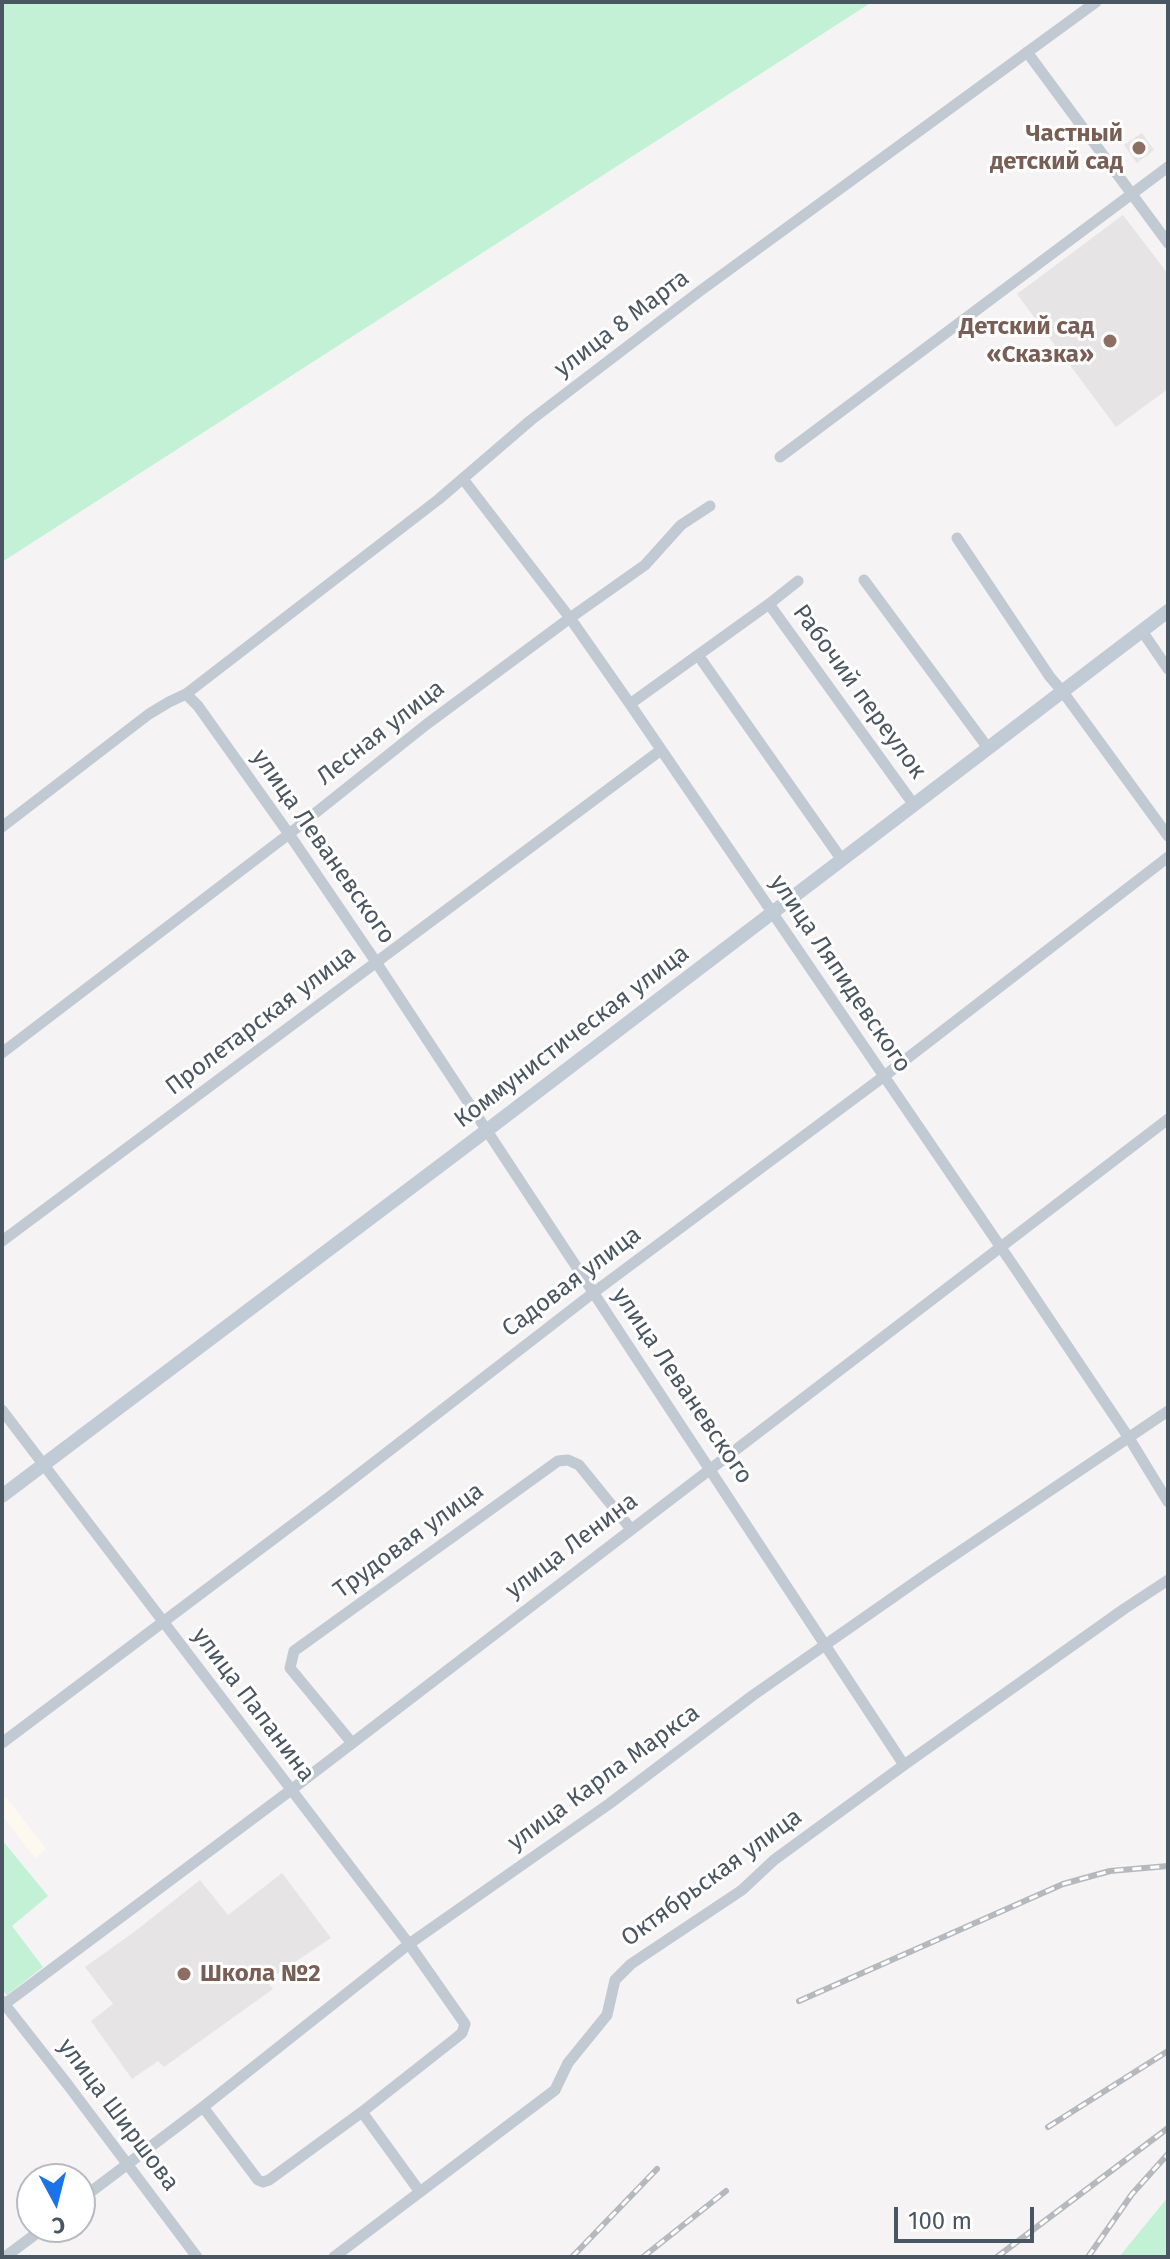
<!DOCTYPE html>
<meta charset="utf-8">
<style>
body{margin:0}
#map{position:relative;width:1170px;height:2259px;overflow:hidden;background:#f5f3f3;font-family:"Fira Sans",sans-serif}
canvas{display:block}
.frame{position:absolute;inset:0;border:4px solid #4a5661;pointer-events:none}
.north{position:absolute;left:16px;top:2163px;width:80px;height:80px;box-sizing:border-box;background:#fff;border:2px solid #b7bbc0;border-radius:50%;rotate:173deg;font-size:22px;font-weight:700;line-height:32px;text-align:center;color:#4a5661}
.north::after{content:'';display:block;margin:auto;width:28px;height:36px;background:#1a73e8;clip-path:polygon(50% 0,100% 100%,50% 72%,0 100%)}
.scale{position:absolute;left:894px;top:2207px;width:140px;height:36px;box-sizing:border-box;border:4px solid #4a5661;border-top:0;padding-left:10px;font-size:24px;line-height:28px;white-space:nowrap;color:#4a5661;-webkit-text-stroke:6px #fff;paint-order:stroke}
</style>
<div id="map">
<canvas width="1170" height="2259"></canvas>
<div class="frame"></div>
<div class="north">С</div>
<div class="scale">100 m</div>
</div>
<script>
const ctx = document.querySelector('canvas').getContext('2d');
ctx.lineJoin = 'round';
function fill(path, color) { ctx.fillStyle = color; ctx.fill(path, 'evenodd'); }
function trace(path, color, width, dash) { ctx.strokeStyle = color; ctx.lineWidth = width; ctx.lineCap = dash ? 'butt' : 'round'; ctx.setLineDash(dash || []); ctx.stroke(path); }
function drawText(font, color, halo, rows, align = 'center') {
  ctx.font = font + ' "Fira Sans",sans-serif'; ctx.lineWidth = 6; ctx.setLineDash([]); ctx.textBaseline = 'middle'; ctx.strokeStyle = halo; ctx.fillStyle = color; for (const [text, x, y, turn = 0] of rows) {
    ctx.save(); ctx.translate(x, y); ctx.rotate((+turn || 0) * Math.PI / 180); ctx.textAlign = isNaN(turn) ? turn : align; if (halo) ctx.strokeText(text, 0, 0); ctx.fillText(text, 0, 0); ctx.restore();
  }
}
const commercial = new Path2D(`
 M6 1797 46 1849 35 1858 2 1815V1800Z`);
const education = new Path2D(`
 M1142 133 1154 150 1137 163 1124 145Z
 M1123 215 1168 274V389L1116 427 1017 294Z
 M282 1873 331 1938 267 1981 273 1989 164 2067 158 2061 132 2079 91 2021 113 2004 85 1967 134 1932 200 1880 228 1915Z`);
const green = new Path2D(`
 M2 2H872L2 562Z
 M2 1840 48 1896 12 1926 43 1967 7 1995 2 1989Z
 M1168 2197V2257H1119Z`);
const street = new Path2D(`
 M1027 52 1168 243
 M780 457 1168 167
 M463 479 570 618 630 704 1017 1271 1129 1438 1168 1502
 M957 538 1050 677 1063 692 1168 836
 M864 580 988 748
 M769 604 914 805
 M1142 631 1168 669
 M698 655 842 860
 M186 694 439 499 531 420 700 291 1096 2
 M630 704 769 604 798 581
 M2 827 149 714 169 702 186 694 198 706 289 834 376 962 904 1765
 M2 1053 289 834 427 724 570 618 645 565 681 525 710 506
 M2 1241 661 750
 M2 1410 409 1944 465 2024 462 2033 456 2038 362 2112 269 2180 263 2182 258 2180 203 2107
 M2 1743 332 1495 593 1293 883 1077 1168 857
 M352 1743 290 1668 294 1651 558 1461 568 1460 579 1465 631 1529
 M2 2001 68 2085 197 2257
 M2 2006 291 1790 1168 1119
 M362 2112 420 2192
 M80 2200 203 2107 409 1944 609 1804 752 1696 928 1573 1168 1411
 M5 2257 45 2227
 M334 2257 555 2090 568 2063 607 2015 615 1980 631 1964 742 1890 774 1860 904 1765 1124 1609 1168 1580`);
const secondary = new Path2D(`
 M2 1496 486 1131 1168 611`);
const rail = new Path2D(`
 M799 2001 1063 1884 1110 1871 1168 1866
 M1048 2127 1168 2051
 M572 2257 657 2169
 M643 2257 726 2191
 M997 2257 1168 2128
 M1088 2257 1132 2194 1167 2155`);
const markers = [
 [1139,148,8,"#8d6e63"],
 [1110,341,8,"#8d6e63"],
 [184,1974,8,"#8d6e63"]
];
const educationNames = [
 ["Частный",1123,134],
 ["детский сад",1123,162],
 ["Детский сад",1094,327],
 ["«Сказка»",1094,355],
 ["Школа №2",200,1974,"left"]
];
const streetNames = [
 ["улица 8 Марта",622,324,-37],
 ["Рабочий переулок",859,692,54],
 ["Лесная улица",381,733,-38],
 ["улица Леваневского",323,847,55],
 ["улица Ляпидевского",840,974,56],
 ["Пролетарская улица",261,1021,-37],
 ["Коммунистическая улица",572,1037,-37],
 ["Садовая улица",572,1282,-37],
 ["улица Леваневского",682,1386,56],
 ["Трудовая улица",409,1541,-36],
 ["улица Ленина",572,1546,-37],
 ["улица Папанина",253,1705,53],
 ["улица Карла Маркса",604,1778,-36],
 ["Октябрьская улица",712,1878,-36],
 ["улица Ширшова",118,2115,53]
];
fill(commercial, '#fdf9ef');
fill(education, '#e6e4e5');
fill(green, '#c3f1d5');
trace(street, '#c1cad2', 11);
trace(secondary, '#c1cbd6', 14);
trace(rail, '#b5b8bd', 6);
trace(rail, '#fff', 3, [9]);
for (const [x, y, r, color] of markers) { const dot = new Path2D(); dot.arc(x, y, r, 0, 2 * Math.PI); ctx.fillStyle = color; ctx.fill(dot); trace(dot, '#fff', 3); }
drawText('bold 24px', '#785e54', '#fff', educationNames, 'right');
drawText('24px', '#4a5661', '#fff', streetNames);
</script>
